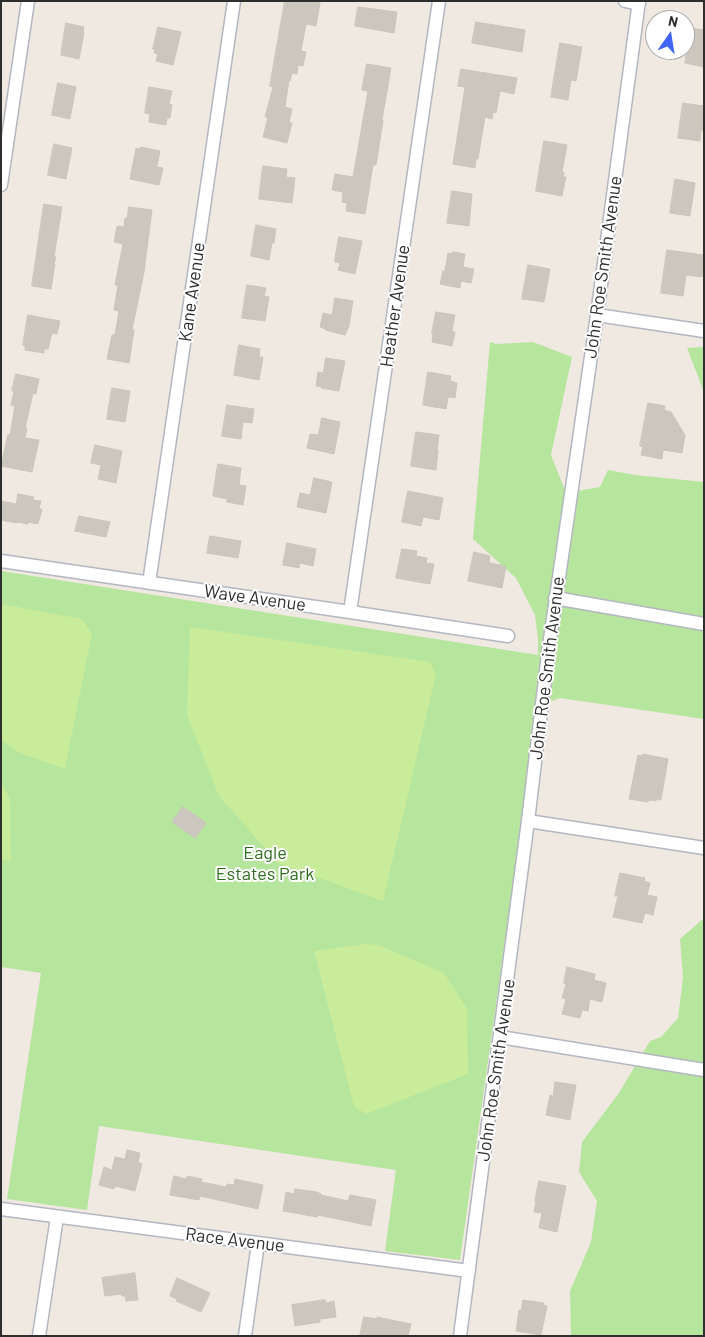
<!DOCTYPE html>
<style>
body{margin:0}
#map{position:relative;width:705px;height:1337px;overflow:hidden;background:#efe9e1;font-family:Barlow,sans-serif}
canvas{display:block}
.frame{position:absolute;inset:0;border:2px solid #2e2e2e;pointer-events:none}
.north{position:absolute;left:645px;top:10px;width:50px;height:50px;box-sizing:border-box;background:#fff;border:1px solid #ababab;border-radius:50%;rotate:13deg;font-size:14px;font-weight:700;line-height:20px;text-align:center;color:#2e2e2e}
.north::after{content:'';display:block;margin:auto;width:18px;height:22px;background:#4264fb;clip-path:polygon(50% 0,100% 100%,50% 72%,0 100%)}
</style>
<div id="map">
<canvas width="705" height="1337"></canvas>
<div class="frame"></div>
<div class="north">N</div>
</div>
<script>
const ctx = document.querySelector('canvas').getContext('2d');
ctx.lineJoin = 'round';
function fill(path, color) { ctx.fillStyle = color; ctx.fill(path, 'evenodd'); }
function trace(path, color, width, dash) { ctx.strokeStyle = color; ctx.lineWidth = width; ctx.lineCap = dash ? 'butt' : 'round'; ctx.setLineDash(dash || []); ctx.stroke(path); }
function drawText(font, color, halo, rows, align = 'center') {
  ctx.font = font + ' Barlow,sans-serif'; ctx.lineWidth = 4; ctx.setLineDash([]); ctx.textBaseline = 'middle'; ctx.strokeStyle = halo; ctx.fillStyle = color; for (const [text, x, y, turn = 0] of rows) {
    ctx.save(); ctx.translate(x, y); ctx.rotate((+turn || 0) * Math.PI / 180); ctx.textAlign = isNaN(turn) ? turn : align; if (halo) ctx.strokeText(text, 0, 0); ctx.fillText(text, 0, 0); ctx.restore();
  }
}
const green = new Path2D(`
 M490 342 496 344 533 342 572 357 551 455 566 493 600 487 608 470 635 475 704 482V719L560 698 538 706 460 1260 385 1251 396 1170 99 1126 87 1210 7 1199 41 973 1 967V571L538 655V639L535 615 516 578 473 539Z
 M704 347V392L687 348Z
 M704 918V1336H571L570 1291 591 1242 597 1201 579 1172 582 1142 619 1093 650 1041 661 1037 678 1018 683 978 680 939Z`);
const pitch = new Path2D(`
 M1 604 82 619 92 634 65 769 20 753 1 740Z
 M190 627 430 662 436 674 383 901 278 863 219 796 187 715Z
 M1 781 10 800 11 861 1 860Z
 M365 944 378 945 444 973 467 1009 468 1074 366 1114 354 1106 314 951Z`);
const building = new Path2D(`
 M285 1H311L320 3 316 26 306 24 301 51 306 52 303 66 298 65 297 74 292 73 290 81 289 80 285 107 292 109 289 123H292L287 143 263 137 268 117H265L273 87 270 86Z
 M358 7 397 12 394 33 355 26Z
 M476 22 525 30 522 52 472 43Z
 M66 23 84 27 83 33H84L79 59 61 55Z
 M158 27 181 32 173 65 156 61 158 54 154 53 155 49H153Z
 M691 28 704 30V67L685 63Z
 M560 43 582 47 576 81 571 80 568 100 551 97Z
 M367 64 391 68 382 120 383 121 376 165H373L365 214 346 211 347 203 342 202 343 192 332 190 335 174 353 177 368 91 362 90Z
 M461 69 517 78 514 94 500 91 496 113 493 112 492 119 485 117 478 159H476L475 168 453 164 465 87 458 86Z
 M58 83 76 87 70 119 52 115Z
 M149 87 172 91 169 104 172 105 170 118H167L166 125 149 122 150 114 145 113Z
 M683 103 704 106V131L701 130 700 141 678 138Z
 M544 141 567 145 562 172H564L563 177H566L562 196 536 191Z
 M54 144 72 148 66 179 48 175Z
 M141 147 160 151 157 167 163 168 159 185 130 179 136 148 141 149Z
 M263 166 287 169 286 177 295 178 292 203 259 199Z
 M675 179 695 183 690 216 670 213Z
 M452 191 472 194 469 226 447 223Z
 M44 204 62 207 54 257H56L54 264H55L51 289 32 286Z
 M129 207 152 210 144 272 132 330H134L129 363 107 359 112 335H115L119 311 114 310 118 285H115L123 244 114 242 117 226 124 227 125 218H127Z
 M256 225 276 229 274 243H272L269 260 251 256Z
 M339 237 362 241 355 274 338 270 340 263 335 262V258Z
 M667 250 704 255 702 277 686 275 683 296 661 293Z
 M453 252 465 254 463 267 474 269 471 283 461 281 460 288 440 284 443 271H445L448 253 452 254Z
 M528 265 550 269 544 302 522 299Z
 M247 285 266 288 264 296 269 297 265 321 242 318Z
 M335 298 353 301 349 326 345 335 325 330 326 329 320 327 323 313 332 315Z
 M436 312 455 315 452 331 455 332 452 346 432 342 433 333H432Z
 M28 315 60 321 57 334 52 333 48 349H44V353L25 350V346L23 345Z
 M239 345 260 349 259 357H263L259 380 234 375Z
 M326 358 345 361 339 391 321 388 322 387 316 386 318 372 323 373Z
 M428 372 451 376 450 381 457 383 455 398 448 397 446 409 423 405Z
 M16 374 39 379 36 394 33 393 25 428H27L25 438 39 440 32 472 1 466 8 434 10 435 15 406 11 405 14 391H12Z
 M112 388 130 391 125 422 107 419Z
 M648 403 665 406 664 410 671 412 685 435 682 453 663 450 662 459 641 455 643 447 640 446Z
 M227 405 254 409 252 423 243 422 241 439 222 436Z
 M322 418 340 422 334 454 307 448 310 434 318 435Z
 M416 432 439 435 437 450H438L436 470 411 466Z
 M95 445 122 451 116 483 98 479 101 465 91 463Z
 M218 464 241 468 239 485 246 486 243 505 227 502V499L213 496Z
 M314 478 332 482 326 513 297 507 300 493 310 495Z
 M408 491 443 498 439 520 423 517 421 526 402 522Z
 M18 494 34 497 33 500 41 501 39 509H42L38 524 28 522V524L17 522V523L1 520V501L16 504Z
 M79 516 110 522 106 537 75 531Z
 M210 536 241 541 238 558 207 553Z
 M287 543 316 549 313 566 300 563 299 568 283 565Z
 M402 549 417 551 416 556 427 558 426 563 434 564 430 584 396 578Z
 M474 552 490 556 489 563 506 566 502 588 468 581Z
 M643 754 668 759 661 800 657 799 656 801 649 800 648 802 629 799 638 755 642 756Z
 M183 807 206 823 195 838 172 822Z
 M620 873 645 878 644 881 650 883 647 895 657 897 653 915 645 913 642 923 613 917 618 896H615Z
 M567 967 595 974 594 980 606 983 602 1002 590 999 588 1011 582 1010 580 1018 562 1014 566 999 562 998 566 984 564 983Z
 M555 1082 576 1085 570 1120 546 1115 550 1095 553 1096Z
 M127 1150 140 1153 138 1162 142 1164 135 1191 115 1186 114 1189 99 1185 104 1167 112 1170 115 1157 125 1159Z
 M174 1176 186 1179 187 1176 202 1179 201 1182 226 1187 227 1184 234 1185 235 1179 263 1185 258 1209 200 1196 199 1200 170 1195Z
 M539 1181 566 1186 557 1232 539 1228 542 1213 534 1212 536 1202 535 1201Z
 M295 1189 317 1192 321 1194V1195L348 1201 350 1195 376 1200 371 1226 318 1215 317 1217 283 1211 286 1192 294 1194Z
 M135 1273 138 1300 126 1301 125 1296H122V1294L105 1296 102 1278Z
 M177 1278 210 1293 201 1312 176 1301 177 1299 170 1296Z
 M325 1300 326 1303 334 1301 336 1317 320 1319V1322L295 1326 292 1305Z
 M523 1300 544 1303 543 1305 547 1306 541 1335 516 1331 519 1310 521 1311Z
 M364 1317 377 1319V1317L411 1324 408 1336H360Z`);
const minor = new Path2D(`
 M625 1 639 4
 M1 185 28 1
 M597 315 704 331
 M1 561 350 612 508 636
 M149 583 234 1
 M555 598 704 624
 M350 612 439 1
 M528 821 704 848
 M500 1037 704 1070
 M1 1209 469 1271
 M39 1336 57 1217
 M245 1336 258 1243
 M460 1336 528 821 549 646 597 315 639 1`);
const streetNames = [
 ["John Roe Smith Avenue",603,267,-82],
 ["Kane Avenue",192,292,-82],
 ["Heather Avenue",395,306,-82],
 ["Wave Avenue",255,598,8],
 ["John Roe Smith Avenue",547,668,-83],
 ["John Roe Smith Avenue",496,1070,-82],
 ["Race Avenue",235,1240,7]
];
const parkNames = [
 ["Eagle",265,853],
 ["Estates Park",265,874]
];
fill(green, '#b6e59e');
fill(pitch, '#c9ec9a');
fill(building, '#cbc7bf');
trace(building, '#cbc5ba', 1);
trace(minor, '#b4b7c1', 15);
trace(minor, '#fff', 12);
drawText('18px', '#2e2e2e', '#fff', streetNames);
drawText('18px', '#2c6e1b', '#fff', parkNames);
</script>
